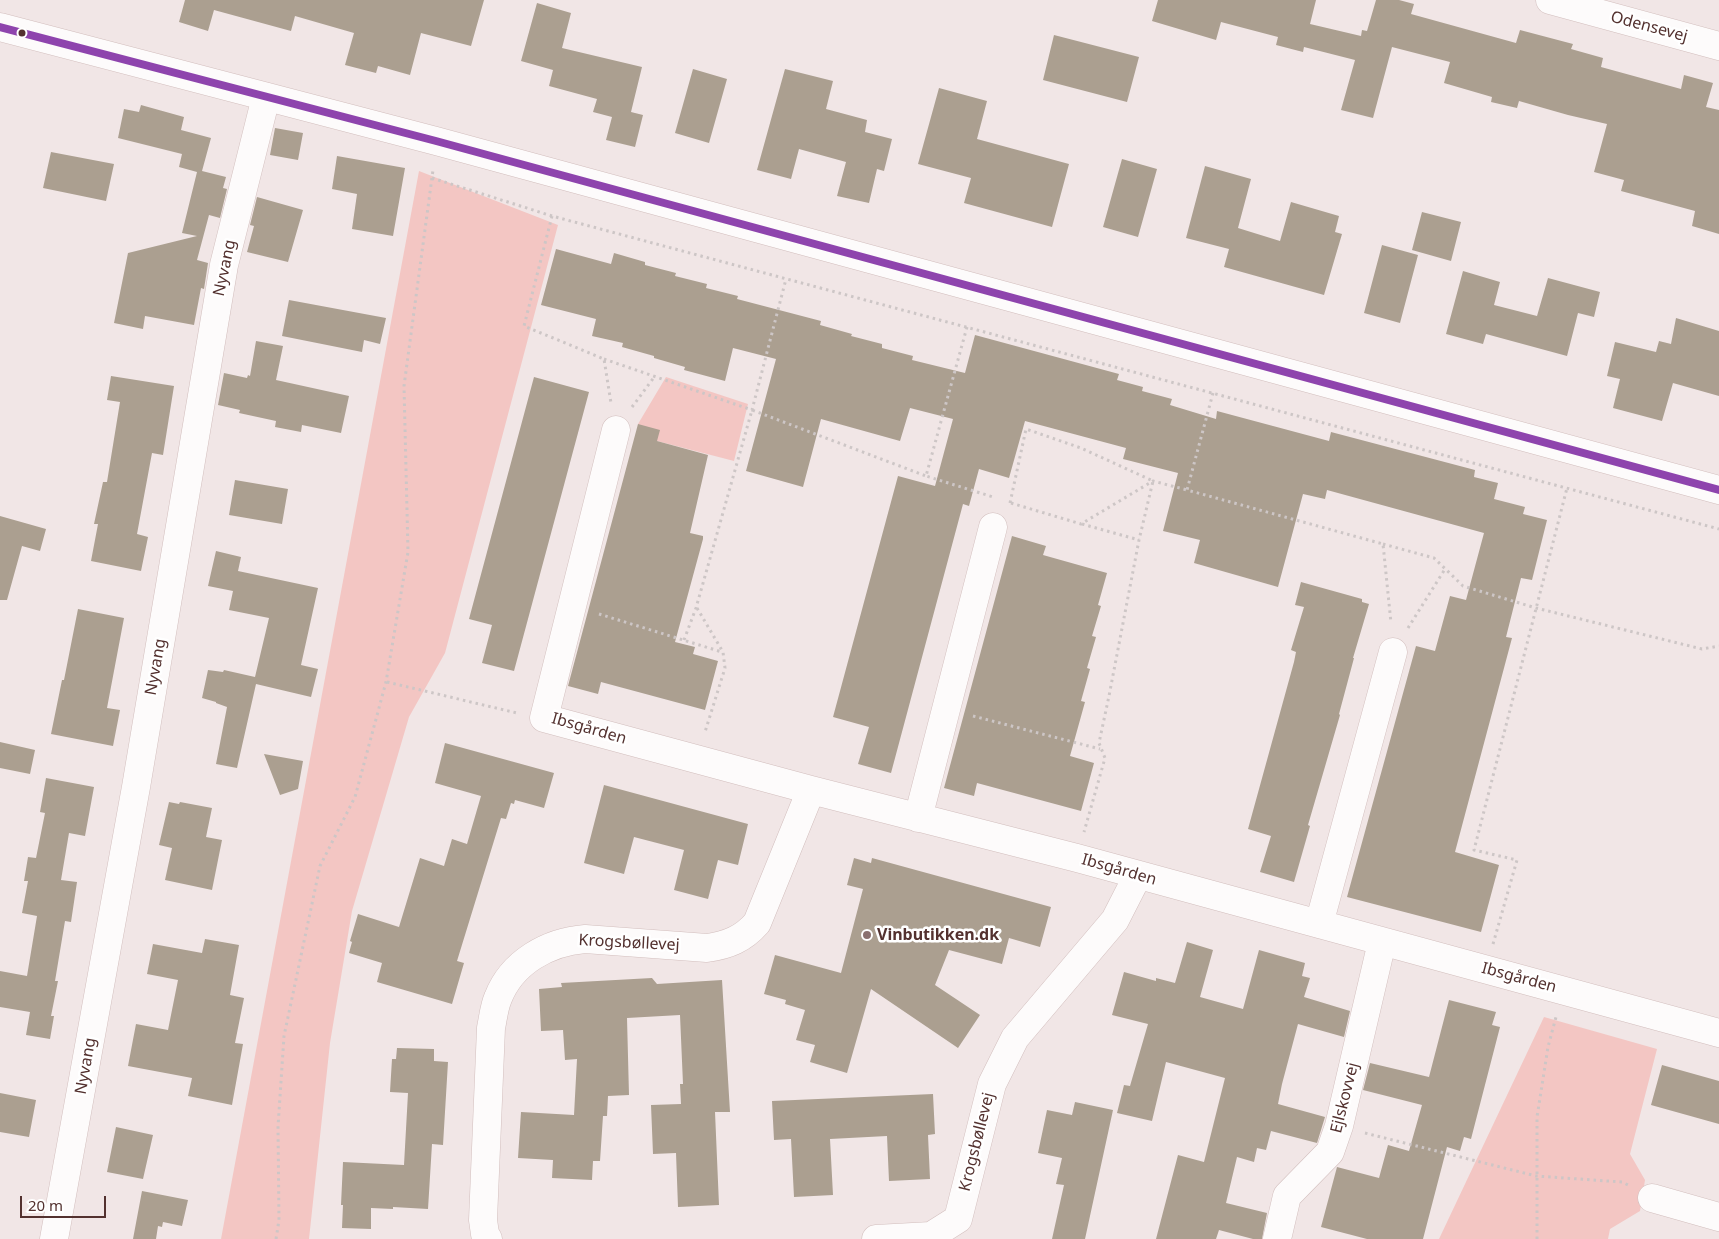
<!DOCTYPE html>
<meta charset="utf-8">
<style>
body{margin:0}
#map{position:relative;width:1719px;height:1239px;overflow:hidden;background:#f1e6e6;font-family:"Noto Sans",sans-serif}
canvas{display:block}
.scale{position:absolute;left:20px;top:1196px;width:86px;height:22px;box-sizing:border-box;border:2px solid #53312f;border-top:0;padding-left:6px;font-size:15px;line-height:18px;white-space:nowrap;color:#53312f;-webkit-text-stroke:4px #fff;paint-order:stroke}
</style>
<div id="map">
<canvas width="1719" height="1239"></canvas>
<div class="scale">20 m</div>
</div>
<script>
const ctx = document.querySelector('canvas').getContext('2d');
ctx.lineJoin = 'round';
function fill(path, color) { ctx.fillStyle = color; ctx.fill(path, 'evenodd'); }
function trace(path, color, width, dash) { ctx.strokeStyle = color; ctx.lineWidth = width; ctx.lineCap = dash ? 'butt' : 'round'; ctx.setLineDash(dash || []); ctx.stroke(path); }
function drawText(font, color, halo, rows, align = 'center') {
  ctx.font = font + ' "Noto Sans",sans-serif'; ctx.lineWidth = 5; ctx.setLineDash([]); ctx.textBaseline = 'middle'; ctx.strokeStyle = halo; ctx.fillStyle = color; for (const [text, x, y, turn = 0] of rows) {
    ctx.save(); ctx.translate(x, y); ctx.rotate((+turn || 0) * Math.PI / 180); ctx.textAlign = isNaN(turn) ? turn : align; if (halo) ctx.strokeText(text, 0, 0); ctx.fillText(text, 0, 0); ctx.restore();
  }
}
const green = new Path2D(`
 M419 171 558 225 445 653 409 717 352 911 330 1043 309 1239H221Z
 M666 377 748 404 734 461 657 441 638 424Z
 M1544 1017 1657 1049 1630 1154 1645 1180 1640 1211 1610 1229 1608 1239H1439Z`);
const building = new Path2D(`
 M185 0H484L471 46 421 33 410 75 378 66 376 73 345 65 354 33 295 16 291 31 214 10 208 31 179 22Z
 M1158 0H1316L1310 24 1361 36 1362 30 1367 31 1376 0H1399L1414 4 1411 14 1516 43 1520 30 1573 44 1571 49 1603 58 1601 67 1681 89 1684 75 1713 83 1706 107 1719 110V234L1692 226 1695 211 1621 191 1624 180 1594 172 1607 124 1568 115 1519 101 1517 108 1491 102 1492 97 1444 83 1450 62 1392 47 1373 118 1341 110 1355 60 1304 47 1303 52 1276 45 1278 37 1221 22 1216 40 1152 21Z
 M537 3 571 13 562 48 642 67 631 112 643 115 635 147 606 140 612 117 593 112 597 99 549 86 553 70 521 61Z
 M1054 35 1139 57 1127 102 1043 80Z
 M693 69 727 79 709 143 675 133Z
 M785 69 833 81 826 109 867 120 865 132 892 139 884 171 877 169 869 203 837 196 846 162 799 149 791 179 757 170Z
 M939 88 987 101 977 139 1069 164 1052 227 964 203 971 178 918 164Z
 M141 105 184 117 181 130 211 138 202 171 226 177 223 188 227 189 220 218 209 215 197 260 208 263 204 289 201 288 194 325 145 316 143 329 114 323 128 253 197 236 182 233 197 172 179 167 182 154 118 138 124 109 139 112Z
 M275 128 303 133 298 160 270 155Z
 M51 152 114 164 106 201 43 188Z
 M337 156 405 168 393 236 352 229 357 194 332 189Z
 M1122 159 1157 169 1138 237 1103 227Z
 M1205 166 1251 179 1238 228 1280 241 1291 202 1339 216 1335 232 1342 234 1324 295 1224 267 1229 249 1186 238Z
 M257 197 303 210 288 262 247 252 254 226 250 225Z
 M1422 212 1461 222 1451 261 1412 250Z
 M1382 245 1418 255 1400 323 1364 313Z
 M556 249 611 264 614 253 645 262V265L676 273 675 276 707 284 706 288 738 296 737 299 821 321 820 325 852 334 851 336 882 344V348L913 356 912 360 965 373 975 335 1119 374 1117 380 1143 387 1142 391 1172 399 1170 405 1216 419 1217 411 1329 441 1331 432 1475 470 1474 477 1498 483 1494 499 1525 507 1523 514 1547 520 1532 580 1521 578 1506 637 1512 638 1455 852 1499 865 1481 932 1347 897 1416 646 1435 651 1450 596 1466 600 1484 533 1327 490 1325 499 1303 494 1278 587 1194 563 1200 540 1163 531 1178 473 1123 459 1126 448 1025 421 1009 478 979 469 969 506 963 504 891 773 858 764 869 727 833 717 898 476 935 486 953 419 910 408 900 441 821 419 803 487 746 471 776 359 733 348 725 381 684 370 685 367 654 358V356L622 347 623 343 592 336 596 319 541 305Z
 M1463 271 1500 282 1494 305 1537 316 1548 278 1600 292 1594 317 1578 313 1567 356 1486 334 1483 344 1446 334Z
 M289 300 386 318 380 344 364 340 362 352 282 336Z
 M1676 318 1719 331V396L1673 383 1662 421 1613 408 1620 379 1607 376 1615 342 1656 352 1659 341 1671 344Z
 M256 341 283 346 276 380 349 396 341 433 302 425 301 432 275 427 276 421 239 413 240 410 218 405 224 373 247 378 248 375 250 376Z
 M111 376 174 386 163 455 152 453 137 534 148 537 141 571 91 561 98 524H94L103 482H107L120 402 107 400Z
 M534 377 589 392 514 671 482 663 492 625 469 619Z
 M638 424 660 430 657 441 708 455 690 533 703 536V539L675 642 695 647 693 654 718 661 705 710 601 682 598 694 568 686Z
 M235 480 288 489 282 524 229 515Z
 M0 516 46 529 40 551 22 546 7 600H0Z
 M1012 536 1046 546 1043 555 1107 573 1098 605 1101 606 1092 636 1096 637 1087 668 1090 669 1081 701 1085 702 1070 756 1094 763 1081 811 977 783 974 796 944 788Z
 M216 551 241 557 238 571 318 588 301 665 318 669 311 697 256 684 237 768 216 764 227 707 216 703V702L202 698 208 670 223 672 224 670 255 677 269 618 229 610 233 591 208 586Z
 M1301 582 1362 599V602L1369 604 1353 658H1354L1339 714 1340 715 1308 825 1310 826 1294 882 1260 872 1271 836 1248 829 1294 662 1296 652 1291 650 1304 607 1295 605Z
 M78 609 124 618 107 708 120 710 113 746 51 734 62 680H64Z
 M0 742 35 750 30 774 0 768Z
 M445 743 554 773 544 808 515 800 514 804 511 803 506 819 501 818 457 961 464 963 452 1004 377 982 382 963 349 953 352 942 350 941 358 914 399 927 420 858 444 866 452 839 467 844 481 796 435 783Z
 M264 754 303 761 298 789 280 795Z
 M46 778 94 787 85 836 69 833 61 880 77 882 71 922 65 921 55 981H58L51 1016H54L50 1039 26 1035 30 1012 0 1007V971L27 976 37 916 22 913 28 881H24L28 857 36 858 45 813 40 812Z
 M604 785 748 824 738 865 718 860 708 899 674 890 684 850 634 837 624 874 584 863Z
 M169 802 179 804 180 802 212 808 206 837 222 840 212 890 165 880 172 848 159 845Z
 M854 858 871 863 872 858 1051 907 1040 947 1009 938 1002 964 949 950 935 985 980 1015 958 1048 871 989 847 1073 810 1062 815 1045 796 1040 805 1010 785 1004 786 1000 764 994 775 955 841 973 863 889 847 885Z
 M205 939 239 945 230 995 244 998 235 1043 243 1044 232 1105 188 1096 192 1078 128 1066 136 1024 168 1030 178 980 147 974 153 944 202 953Z
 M1187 942 1213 950 1200 997 1243 1009 1259 950 1305 963 1302 976 1310 978 1304 997 1350 1011 1344 1037 1298 1024 1282 1084 1278 1104 1325 1117 1317 1143 1271 1131 1266 1150 1257 1148 1254 1162 1237 1157 1226 1203 1267 1213 1262 1239H1253L1219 1230 1216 1239H1156L1178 1155 1204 1162 1225 1078 1166 1062 1152 1121 1117 1113 1124 1085 1130 1086 1148 1024 1112 1015 1124 972 1156 981V978L1175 983Z
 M652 978 657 984 722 980 730 1112H715L719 1205 678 1207 676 1153 653 1154 651 1105 681 1104 680 1084H683L680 1015 627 1018 629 1095 608 1096 607 1116H603L600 1161H593L592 1180 552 1178 553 1160 518 1158 521 1112 574 1115 577 1059 565 1060 563 1030 541 1031 539 989 562 987 561 983Z
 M1449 1000 1496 1012 1492 1025 1500 1027 1471 1139 1464 1137 1460 1151 1447 1147 1423 1239H1367L1321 1227 1337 1167 1379 1178 1388 1145 1409 1151 1422 1105 1363 1090 1370 1063 1429 1077Z
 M397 1048 434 1049V1061L448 1062 443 1145 432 1144 428 1209 393 1207V1209L371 1208V1229L342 1228 343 1205H341L343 1162 404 1165 408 1093 390 1092 392 1059H396Z
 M1662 1065 1719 1081V1124L1651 1105Z
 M0 1093 36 1100 29 1137 0 1132Z
 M933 1094 935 1134 928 1135 930 1179 889 1181 887 1136 830 1139 833 1195 794 1197 791 1139 774 1140 772 1101Z
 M1075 1102 1113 1110 1085 1239H1052L1064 1185 1056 1184 1062 1158 1038 1153 1047 1110 1072 1115Z
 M116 1127 153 1135 143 1179 107 1172Z
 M142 1191 188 1200 182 1226 163 1222 162 1227 158 1226 156 1239H133Z`);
const path = new Path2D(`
 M432 178 552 216 1719 529
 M552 216 524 326 604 359 611 403
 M967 327 926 476 993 497
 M604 359 752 410 786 279
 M1213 393 1187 490 1383 544 1391 623
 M632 407 655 376
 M1010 503 1026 429 1081 448 1153 481 1139 540 1109 696 1099 743 1105 758 1084 832
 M1011 503 1081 524 1153 481 1187 490
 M1082 524 1139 540
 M1383 544 1434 558 1463 586 1536 608 1702 649 1719 646
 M697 608 723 652 725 668 705 732
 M599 614 722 652
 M1408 628 1445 569
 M684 640 696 608 752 410 926 476
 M387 682 517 713
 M973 716 1100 749
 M1493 944 1517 860 1474 850 1567 488
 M1365 1133 1536 1176 1622 1182 1628 1185
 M276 1239 279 1220 278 1127 284 1036 320 866 355 797 386 682 408 552 404 386 433 170
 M1537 1239V1117L1548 1047 1556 1017`);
const minor = new Path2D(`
 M1550 0 1719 46
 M616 430 544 718 811 790 1077 858 1719 1033
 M918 818 993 527
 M1319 924 1393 652
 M1652 1198 1719 1217
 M54 1239 136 787 224 265 266 97
 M488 1239 485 1234 483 1220 491 1028C493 1019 494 1007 498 998 512 962 548 942 585 939L707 948C728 945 743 939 757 923L811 790
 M876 1239 931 1236 958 1219 992 1084 1015 1038 1115 920 1138 875
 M1277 1239 1287 1196 1330 1152 1339 1126 1382 942`);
const tertiary = new Path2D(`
 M0 27 436 141 1719 490`);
const bus1 = new Path2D(`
 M0 27 436 141 1719 490`);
const markers = [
 [22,33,4.5,"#53312f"],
 [867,935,5,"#8a706f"]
];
const streetNames = [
 ["Odensevej",1649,27,15],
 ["Nyvang",225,268,-78],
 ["Nyvang",156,667,-80],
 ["Ibsgården",589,729,16],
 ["Ibsgården",1119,870,16],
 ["Krogsbøllevej",629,943,3],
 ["Ibsgården",1519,978,15],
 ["Nyvang",86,1066,-80],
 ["Ejlskovvej",1345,1098,-76],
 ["Krogsbøllevej",977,1142,-76]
];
const poiNames = [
 ["Vinbutikken.dk",877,935]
];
fill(green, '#f3c6c3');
fill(building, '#ab9f90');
trace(minor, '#d2bebd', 29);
trace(tertiary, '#d2bebd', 29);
trace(path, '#cdc6c6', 3, [2.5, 4]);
trace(minor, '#fdfbfb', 28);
trace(tertiary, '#fdfbfb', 28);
trace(bus1, '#8e44ad', 8);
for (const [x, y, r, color] of markers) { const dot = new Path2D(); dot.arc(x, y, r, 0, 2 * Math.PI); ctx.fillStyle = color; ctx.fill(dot); trace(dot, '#fff', 2); }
drawText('16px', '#53312f', '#fff', streetNames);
drawText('bold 16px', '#53312f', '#fff', poiNames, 'left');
</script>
